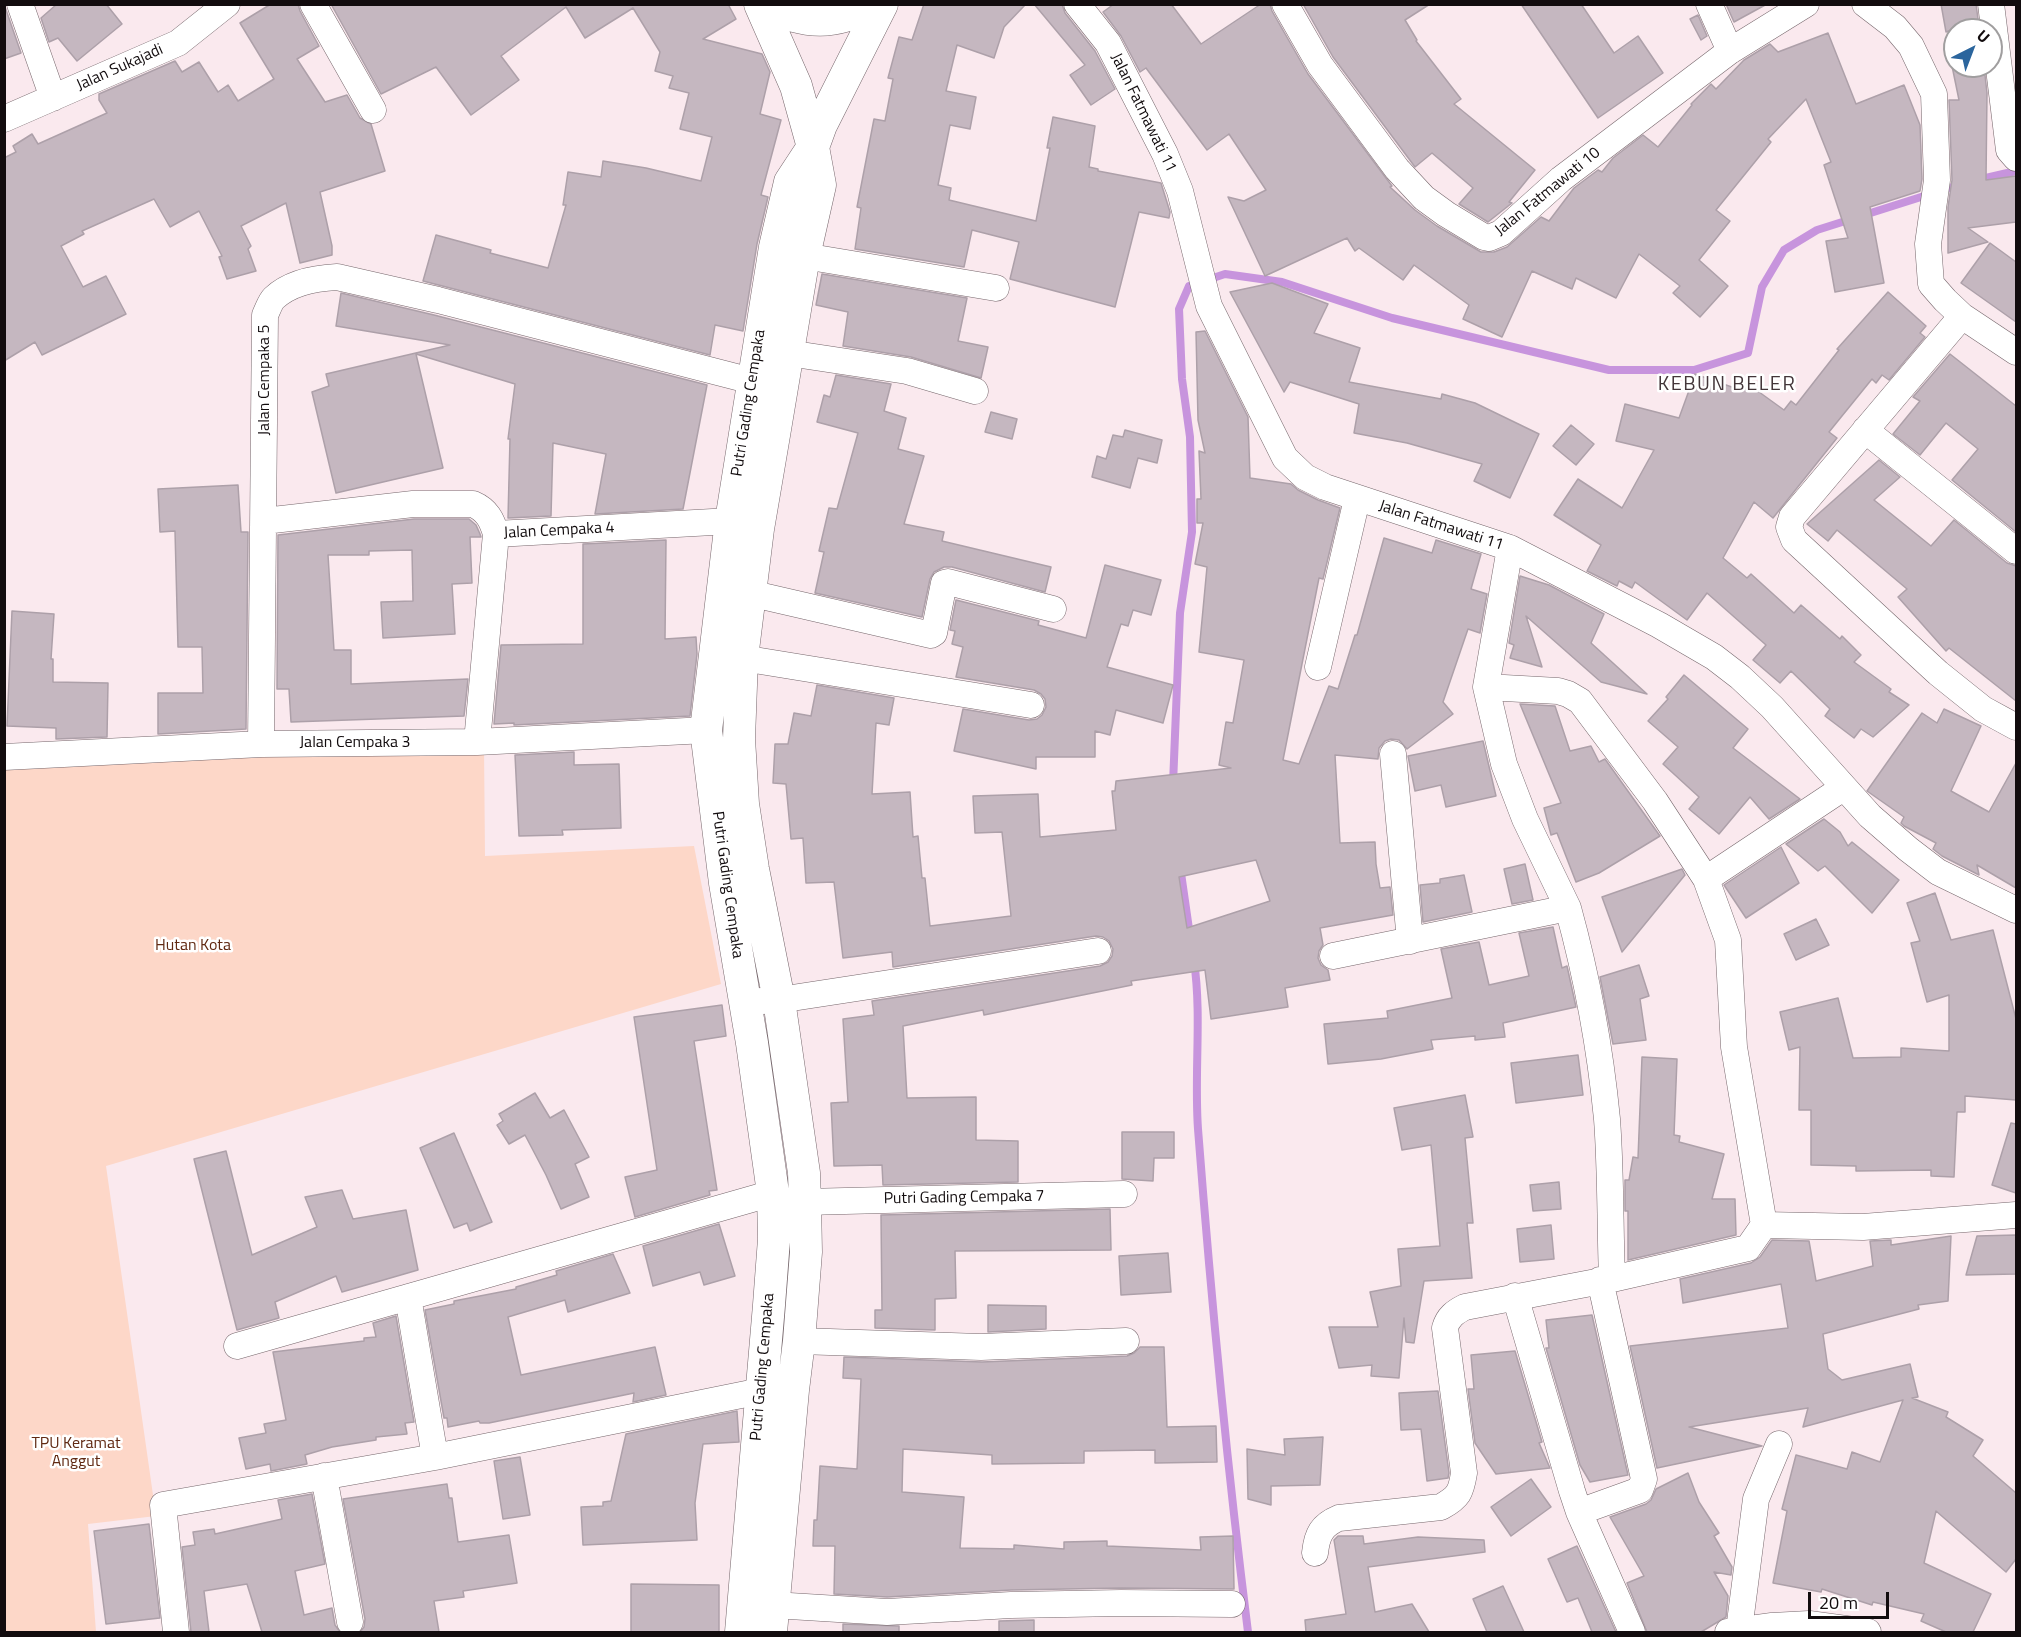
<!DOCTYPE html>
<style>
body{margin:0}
#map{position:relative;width:2021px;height:1637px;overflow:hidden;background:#fae9ee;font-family:"Titillium Web",sans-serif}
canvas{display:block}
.frame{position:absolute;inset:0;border:6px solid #120c0e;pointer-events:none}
.north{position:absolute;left:1943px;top:18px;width:60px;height:60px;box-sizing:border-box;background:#fff;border:2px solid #a09e9f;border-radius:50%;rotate:42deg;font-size:16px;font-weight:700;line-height:24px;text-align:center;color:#120c0e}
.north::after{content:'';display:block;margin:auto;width:21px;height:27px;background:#2b659d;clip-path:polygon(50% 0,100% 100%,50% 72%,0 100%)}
.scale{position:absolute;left:1808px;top:1592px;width:81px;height:27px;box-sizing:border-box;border:3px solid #120c0e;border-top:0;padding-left:8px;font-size:18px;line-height:21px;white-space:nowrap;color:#120c0e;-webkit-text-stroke:4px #fff;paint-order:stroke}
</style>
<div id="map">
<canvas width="2021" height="1637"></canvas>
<div class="frame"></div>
<div class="north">U</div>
<div class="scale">20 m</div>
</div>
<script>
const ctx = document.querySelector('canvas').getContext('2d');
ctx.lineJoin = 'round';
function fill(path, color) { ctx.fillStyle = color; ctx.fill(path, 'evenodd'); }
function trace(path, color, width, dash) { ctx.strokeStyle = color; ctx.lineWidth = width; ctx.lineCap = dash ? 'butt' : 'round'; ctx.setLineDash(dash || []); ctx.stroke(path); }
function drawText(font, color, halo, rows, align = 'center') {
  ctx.font = font + ' "Titillium Web",sans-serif'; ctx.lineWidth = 5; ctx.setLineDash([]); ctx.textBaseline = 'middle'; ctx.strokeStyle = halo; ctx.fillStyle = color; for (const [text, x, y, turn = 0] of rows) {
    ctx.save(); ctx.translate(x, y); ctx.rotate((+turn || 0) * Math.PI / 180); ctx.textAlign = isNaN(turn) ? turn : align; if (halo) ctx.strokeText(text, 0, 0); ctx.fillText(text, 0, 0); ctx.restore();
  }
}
const green = new Path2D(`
 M484 746 485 856 694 846 721 984 106 1166 156 1516 88 1524 96 1632H5L4 766 160 762Z`);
const stream = new Path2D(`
 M1977 180 2016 171
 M1173 784 1180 613 1192 532 1190 437 1182 379 1179 309 1189 286 1225 274 1282 282 1392 318 1609 370H1694L1748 353 1762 287 1784 250 1817 230 1962 184
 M1180 866 1190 936
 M1194 961C1202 1016 1194 1073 1198 1129 1211 1298 1227 1465 1248 1632`);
const building = new Path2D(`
 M4 4 21 53 4 59Z
 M57 4H106L122 24 77 61 58 38 49 42 41 18Z
 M271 4H298L300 11 319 46 297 59 325 102 347 95 360 118 371 124 385 171 320 192 332 246V255L300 263 286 203 241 226 251 246 248 249 256 271 227 279 219 257 222 256 199 211 170 227 154 199 82 231 84 234 61 246 83 287 106 276 126 314 42 355 35 342 4 361V158L16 152 13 146 32 134 38 144 107 113 99 100V94L175 61 182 72 199 62 218 92 228 85 238 101 274 79 240 23Z
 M331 4H728L736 19 703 39 762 54 770 72 760 114 781 120 761 195 768 197 757 244 743 331 715 325 710 355 423 281 436 235 491 250 490 253 548 268 566 205H563L568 172 601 177 603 161 646 168 701 181 712 137 680 129 689 93 669 88 673 76 655 71 660 52 633 8 585 38 566 7 501 56 519 80 471 115 436 67 381 94Z
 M924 4H1026L1004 27 994 58 957 45 946 91 976 97 970 129 950 125 938 185 951 188 949 200 1036 221 1050 148H1047L1053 117 1095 126 1089 167 1098 169V171L1161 183 1170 212 1169 218 1139 212 1115 307 1010 279 1019 242 972 230 964 267 855 249 861 208 857 207 874 119 885 121 893 79 888 78 899 37 912 40Z
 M1034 4H1062L1065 13 1095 51 1115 89 1091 105 1070 75 1085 65Z
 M1114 4H1171L1201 44 1261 4H1270L1272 11 1308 74 1392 186 1390 187 1415 210 1437 226 1481 252H1494L1507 247 1541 217 1549 221 1574 188 1598 170 1602 172 1613 158 1643 135 1658 147 1692 105 1691 104 1711 84 1716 89 1744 60 1770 44 1778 52 1828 33 1856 104 1904 85 1920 125 1922 179 1920 191 1870 207 1884 283 1835 292 1826 241 1848 238 1824 165 1831 162 1806 99 1768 139 1771 142 1716 210 1730 221 1699 260 1728 286 1700 317 1673 293 1680 286 1639 254 1616 298 1576 278 1572 289 1532 271 1502 337 1463 319 1469 305 1414 265 1403 280 1359 248 1355 251 1347 238 1265 276 1228 197 1244 201 1266 190 1229 134 1207 150 1146 68 1140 72 1121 36 1103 12Z
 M1303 4H1430L1405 20 1417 40 1416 41 1461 99 1454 104 1535 170 1509 202 1512 203 1488 222 1459 204 1473 188 1432 153 1415 167 1333 57Z
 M1521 4H1581L1614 53 1638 36 1663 73 1598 118Z
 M1726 4H1767L1734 22Z
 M1941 4H1976L1978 19 1946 32Z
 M1698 15 1707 36 1701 40 1690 19Z
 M1952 66H1984L1987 93 1986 180 2016 176V222L1968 228 1988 242 1948 253V207L1952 180 1949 100H1959Z
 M1990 243 2016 262V322L1961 283Z
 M822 274 967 298 958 341 988 347 981 378 911 357 843 346 848 312 816 305Z
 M1272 283 1328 304 1314 333 1360 348 1349 382 1441 399 1442 394 1475 403 1539 434 1510 498 1474 481 1482 464 1407 443 1354 433 1359 404 1290 382 1284 392 1230 292Z
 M1888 292 1926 326 1920 333 1925 337 1889 380 1882 375 1876 383 1872 379 1829 432 1837 438 1773 518 1754 502 1723 558 1747 578 1751 574 1794 613 1801 605 1840 639 1842 636 1861 655 1854 662 1891 689 1889 692 1909 705 1873 737 1861 729 1854 738 1825 716 1830 709 1791 671 1780 683 1753 660 1766 645 1707 593 1687 620 1635 582 1632 588 1619 581 1617 586 1587 571 1601 545 1554 515 1578 479 1622 508 1654 450 1616 441 1625 404 1679 418 1695 374 1743 391 1748 384 1784 410 1791 401 1796 405 1839 350 1837 349Z
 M341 293 434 315 707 385 683 509 595 514 606 454 553 443 551 516 508 518 510 439H508L515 384 416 354 443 468 336 493 312 392 329 386 326 374 450 345 336 326Z
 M1205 331 1248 417 1250 478 1291 484 1298 490 1318 500 1340 508 1323 579 1319 578 1283 760 1299 764 1329 686 1338 689 1355 635H1357L1384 538 1432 553 1436 540 1481 554 1471 589 1487 594 1480 633 1468 629 1443 702 1453 714 1407 749 1399 740 1391 739 1385 741 1379 748 1378 759 1335 755 1340 843 1375 842 1376 864 1380 888 1390 887 1393 915 1320 928 1323 945 1319 951 1318 958 1321 965 1328 970 1330 980 1285 988 1288 1007 1211 1019 1205 970 1131 981 1132 985 984 1015 983 1010 903 1026 907 1098 976 1097V1140L1018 1141V1182L883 1185 882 1165 834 1166 831 1103 848 1102 843 1019 874 1015 872 1001 1100 966 1108 962 1112 956 1113 949 1109 941 1103 937 1096 936 893 967 892 952 843 958 834 882 806 883 803 838 791 839 786 784 773 783 775 744H788L794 713 811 716 817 685 894 698 889 725 876 723 872 794 910 792 913 837 918 836 922 878H925L930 926 1011 916 1002 832 975 833 973 796 1038 794 1040 837 1116 830 1112 791H1115L1116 781 1231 768 1219 765 1226 722 1233 723 1244 660 1199 652 1207 567 1195 564 1203 523H1197V499H1201L1199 451 1205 453 1198 420 1196 332ZM1256 860 1270 901 1187 928 1179 877Z
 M1950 354 2016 406V532L1952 480 1978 449 1946 423 1920 455 1893 434 1920 401 1913 397Z
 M836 375 891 384 884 411 906 418 898 449 924 456 904 524 944 532 942 541 1051 567 1045 592 952 567H944L934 572 930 579 922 617 815 593 824 552 819 551 829 508 837 509 858 433 817 422 824 395 830 397Z
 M991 412 1017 419 1012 439 985 432Z
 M1571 425 1594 444 1576 465 1553 446Z
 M1125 430 1162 440 1157 463 1138 458 1130 488 1092 477 1097 456 1106 459 1113 435 1123 437Z
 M1879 460 1900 477 1874 500 1931 546 1954 520 2007 563 2016 566V701L1949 648 1946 651 1898 597 1907 589 1837 530 1828 541 1807 524Z
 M238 485 241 532H248L246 729 158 734V693H203L202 647H178L175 531 160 532 158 489Z
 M414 519H469L476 525 480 534 481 537H470L472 583 452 584 455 634 383 638 381 602 413 601 412 550 369 551V555H328L334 650H351V684L468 679 464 716 291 722 289 689H277L278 535Z
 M666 540 665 639 696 637 697 654 690 716 514 725V723L494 724 501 645 583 644V544Z
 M1105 565 1161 580 1151 615 1133 610 1128 626 1121 624 1107 667 1173 685 1163 723 1116 710 1110 735 1095 731V757H1036V769L954 751 963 709 1029 720 1037 719 1042 715 1046 707 1045 699 1041 694 1034 690 956 677 963 647 952 644 955 631 950 630 956 600 1039 621 1038 625 1086 638Z
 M1520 576 1549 585 1604 614 1591 643 1647 694 1601 682 1526 616 1542 667 1510 658 1514 645 1509 643Z
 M12 611 54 614 51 659H53V682L108 683 107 737 56 739V728L7 726Z
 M1684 675 1748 729 1733 748 1800 799 1769 819 1750 797 1719 834 1689 809 1699 797 1663 764 1678 747 1648 721 1668 699 1666 697Z
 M1520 704 1555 706 1570 751 1591 746 1599 762 1605 759 1660 836 1599 873 1576 882 1557 833 1551 835 1544 808 1561 803Z
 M1944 709 1981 726 1951 791 1989 812 2016 763V888L1977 865 1979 875 1942 856 1933 849 1936 843 1904 826 1901 823 1904 817 1867 791 1922 713 1937 723Z
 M1483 741 1496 796 1446 807 1441 785 1415 791 1408 756Z
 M574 752V765L619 764 621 828 562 830 563 835 519 836 515 755Z
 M1824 819 1840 832 1848 846 1852 842 1899 880 1872 913 1825 866 1818 871 1786 844Z
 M1781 847 1799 883 1746 918 1724 885Z
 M1525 864 1533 900 1512 904 1504 869Z
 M1682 869 1685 875 1622 952 1602 897Z
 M1464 875 1472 912 1423 922 1420 885 1440 883V879Z
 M1935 893 1951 940 1993 930 2016 1019V1100L1965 1096V1112H1957L1954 1177 1931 1176V1170L1856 1171V1166L1811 1165V1110H1799L1800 1047 1789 1050 1780 1012 1838 998 1853 1058 1901 1057V1048L1949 1051V995L1927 1002 1911 943 1920 941 1907 903Z
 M1816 919 1829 945 1796 960 1784 934Z
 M1553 927 1562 968 1567 966 1576 1007 1503 1023 1505 1037 1475 1040V1036L1431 1040 1433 1049 1381 1059 1328 1064 1324 1024 1388 1018 1387 1011 1452 998 1441 949 1479 942 1489 985 1529 976 1519 933Z
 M1639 965 1649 996 1640 999 1646 1040 1613 1044 1600 977Z
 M722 1005 726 1036 694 1041 717 1190 709 1191 710 1195 635 1217 625 1177 657 1170 634 1017Z
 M1578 1055 1583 1095 1516 1103 1511 1063Z
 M1642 1057 1677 1059 1674 1135 1680 1136 1679 1142 1724 1154 1712 1199H1735L1736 1235 1628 1260V1211H1625V1180H1629L1633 1157 1638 1158Z
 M535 1093 550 1118 564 1110 589 1157 575 1164 589 1197 561 1209 546 1175 525 1135 509 1144 497 1125 503 1121 499 1114Z
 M1465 1095 1473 1137 1465 1138 1473 1223H1467L1472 1278 1424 1281 1414 1343 1406 1342 1404 1318 1399 1378 1371 1376 1372 1365 1339 1368 1329 1327H1378L1370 1292 1401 1286 1398 1249 1440 1246 1431 1145 1402 1150 1394 1108Z
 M2011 1123 2016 1124V1193L1992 1185Z
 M1122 1132H1174V1158H1154L1153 1181 1122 1179Z
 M454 1133 492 1222 470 1231 467 1223 454 1228 420 1148Z
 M226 1151 252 1255 317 1227 305 1197 342 1190 353 1219 406 1210 418 1270 342 1292 336 1276 275 1302 279 1318 237 1330 194 1159Z
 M1559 1182 1561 1209 1533 1211 1530 1185Z
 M1110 1209 1111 1250 955 1251 956 1298 935 1299V1330L875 1328V1310H882L881 1215Z
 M719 1224 735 1276 704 1285 700 1272 653 1286 643 1246Z
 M1551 1225 1554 1259 1520 1262 1517 1229Z
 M2016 1235V1274L1966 1275 1977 1236Z
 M1951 1236 1948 1301 1918 1305 1919 1309 1823 1334 1828 1369 1842 1380 1910 1364 1918 1397 1912 1398 1948 1412 1946 1417 1983 1440 1973 1456 2016 1493V1559L2006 1572 1936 1511 1924 1563 1991 1594 1973 1632H1946L1921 1621 1924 1614 1873 1602 1872 1605 1822 1589 1821 1592 1773 1583 1787 1511 1782 1509 1796 1455 1847 1469 1852 1452 1880 1462 1903 1400 1803 1427 1808 1408 1689 1427 1762 1446 1657 1468 1630 1346 1788 1328 1781 1284 1683 1303 1680 1279 1751 1263 1760 1257 1772 1240 1809 1241 1816 1281 1873 1266 1870 1241 1891 1240V1245Z
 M1168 1253 1171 1292 1121 1295 1119 1256Z
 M613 1254 630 1293 568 1312 565 1300 508 1317 521 1375 655 1347 666 1395 633 1402 634 1393 489 1423H480L479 1421 448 1427 447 1418H444L425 1310 454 1304V1301L516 1289V1287L557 1275 556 1271Z
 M988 1305 1046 1306V1329L988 1332Z
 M1592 1315 1628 1475 1590 1482 1580 1465 1546 1348H1549L1546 1320Z
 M396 1316 414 1422 405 1423 407 1434 376 1437V1440L332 1447 305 1455 307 1464 271 1471 270 1464 246 1469 239 1438 266 1433 264 1424 286 1420 273 1352 364 1341V1338L376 1337 373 1323Z
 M1140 1347H1164L1167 1427 1216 1426 1217 1462 1155 1463V1450L1084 1451V1463L992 1464V1455L903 1449 902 1492 964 1497 960 1548 1014 1549V1545L1064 1549V1542L1107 1541V1546L1201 1550 1200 1537 1233 1536 1234 1589 1121 1588 1011 1590 887 1597 834 1594 835 1546H813L814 1520H817L820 1466 857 1469 861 1379 843 1378 844 1357 982 1362 1127 1356 1134 1353Z
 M1515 1351 1542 1442 1539 1443 1550 1468 1496 1474 1475 1443 1468 1389H1474L1471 1355Z
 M1438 1391 1449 1473 1448 1478 1427 1481 1421 1429 1401 1430 1399 1393Z
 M737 1411 739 1442 703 1444 695 1503 697 1540 583 1545 581 1507 603 1506V1502L611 1501 626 1434Z
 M1323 1437 1320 1485 1271 1486V1505L1248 1499 1247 1449 1285 1455 1284 1439Z
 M520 1457 530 1515 503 1519 494 1461Z
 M1688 1473 1699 1502 1719 1533 1714 1536 1732 1567 1731 1575 1714 1572 1728 1596 1726 1617 1701 1632H1647L1627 1583 1644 1576 1610 1517 1646 1504 1651 1500 1656 1489Z
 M1531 1479 1551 1507 1511 1536 1491 1507Z
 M447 1484 449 1498H452L458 1542 509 1535 517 1583 463 1591 464 1597 434 1601 439 1632H360L364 1627 365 1619 343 1499Z
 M312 1494 325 1564 295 1571 304 1615 332 1608 335 1625 340 1632H262L247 1584 204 1591 209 1632H191L182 1547 195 1545 193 1532 214 1529 215 1534 282 1519 278 1500Z
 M149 1524 160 1618 106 1624 94 1531Z
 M1338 1536H1363L1364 1544 1418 1537 1484 1540 1485 1552 1368 1567 1375 1612 1412 1604 1429 1632H1306L1305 1620 1346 1614 1334 1540Z
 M1577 1546 1616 1632H1592L1578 1598 1567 1602 1548 1559Z
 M631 1584 719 1585V1632H631Z
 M1503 1586 1524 1632H1487L1473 1599Z
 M1034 1620V1632H999V1621Z
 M843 1624 899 1626V1632H843Z`);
const minor = new Path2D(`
 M20 4 53 98
 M313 4 373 110
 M1077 4 1108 43 1165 154 1180 191 1209 306 1285 458 1305 477 1325 487 1510 548 1486 687 1504 764 1525 819 1568 908
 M1285 4 1320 65 1397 169 1424 198 1446 214 1484 237 1489 238 1501 233 1561 179 1730 51 1806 4
 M1709 4 1730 51
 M1865 4 1895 27 1911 46 1934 94 1937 180 1928 244 1931 284 1945 300 1962 316 2016 352
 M1991 4 2009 150 2016 158
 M4 119 178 43 227 4
 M804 256 996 288
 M1962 316 1792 517 1789 527 1794 540 1938 673 1983 709 2016 727
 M788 353 907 371 975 391
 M1865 430 2016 551
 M264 521 413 504H473C487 510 492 520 496 534
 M1510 548 1659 625 1714 657 1740 677 1772 707 1870 816 1908 849 1938 872 2016 910
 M749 593 931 635 934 633 944 583 948 582 1053 609
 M742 658 1031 705
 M1318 667 1357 499
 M1486 687 1558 691 1568 694 1580 701 1655 801 1706 879 1728 940 1734 1047 1764 1225
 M477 742 496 534 731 521 749 526
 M261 744 265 315C268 309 270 302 274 298 290 283 316 278 337 277L438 300 752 381
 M1393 754 1410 941
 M4 757 261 744 477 742 706 730
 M1706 879 1843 788
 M1333 956 1568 908C1587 977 1600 1047 1607 1119 1611 1172 1610 1226 1612 1279
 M745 1002 779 1000 1098 951
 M805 1202 1124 1194
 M1515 1296 1572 1491 1579 1512 1640 1490 1644 1479 1600 1280
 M408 1297 435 1457
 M799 1341 981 1347 1126 1341
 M237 1346 773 1193
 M324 1476 350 1622
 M1579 1512 1632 1632
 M1315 1553C1317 1534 1322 1525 1339 1518L1441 1507C1459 1497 1461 1492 1464 1473L1445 1328C1448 1317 1455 1312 1465 1307L1612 1279 1748 1248 1764 1225 1863 1227 2016 1215
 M773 1605 887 1612 1011 1605 1121 1603 1232 1604
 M1739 1630 1756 1499 1779 1444
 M176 1632 163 1505 435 1457 761 1391 780 1390
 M1728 1632 1772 1626 1809 1624 1868 1632`);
const tertiary = new Path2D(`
 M760 4 796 86 813 147 820 185 804 256 774 435 758 529 742 658 739 739 743 804 753 869 779 1000 804 1173 805 1202 806 1252 799 1341 793 1390 771 1632
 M761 4C813 26 828 24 879 4
 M741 1632 769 1305 774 1239 773 1193 752 1043 725 883 706 730 731 521 775 247 790 182 813 147 821 125 882 4`);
const streetNames = [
 ["Jalan Sukajadi",120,68,-24],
 ["Jalan Fatmawati 11",1143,113,64],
 ["Jalan Fatmawati 10",1548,192,-39],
 ["Jalan Cempaka 5",265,380,-90],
 ["Putri Gading Cempaka",749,403,-81],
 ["Jalan Fatmawati 11",1441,526,18],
 ["Jalan Cempaka 4",559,531,-3],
 ["Jalan Cempaka 3",355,743],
 ["Putri Gading Cempaka",727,885,82],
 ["Putri Gading Cempaka 7",964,1198,-1],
 ["Putri Gading Cempaka",763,1367,-85]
];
const parkNames = [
 ["Hutan Kota",193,946],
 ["TPU Keramat",76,1444],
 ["Anggut",76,1462]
];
const quarterNames = [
 ["KEBUN BELER",1727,385]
];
fill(green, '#fdd7c8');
trace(stream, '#c794dd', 8);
fill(building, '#c5b7c0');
trace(building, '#ada0a9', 1.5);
trace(minor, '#76676c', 27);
trace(tertiary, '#76676c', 33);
trace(minor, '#fff', 26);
trace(tertiary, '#fff', 32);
drawText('16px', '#120c0e', '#fff', streetNames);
drawText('16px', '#602912', '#fff', parkNames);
ctx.letterSpacing = '1.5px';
drawText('20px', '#433539', '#fff', quarterNames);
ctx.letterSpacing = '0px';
</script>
